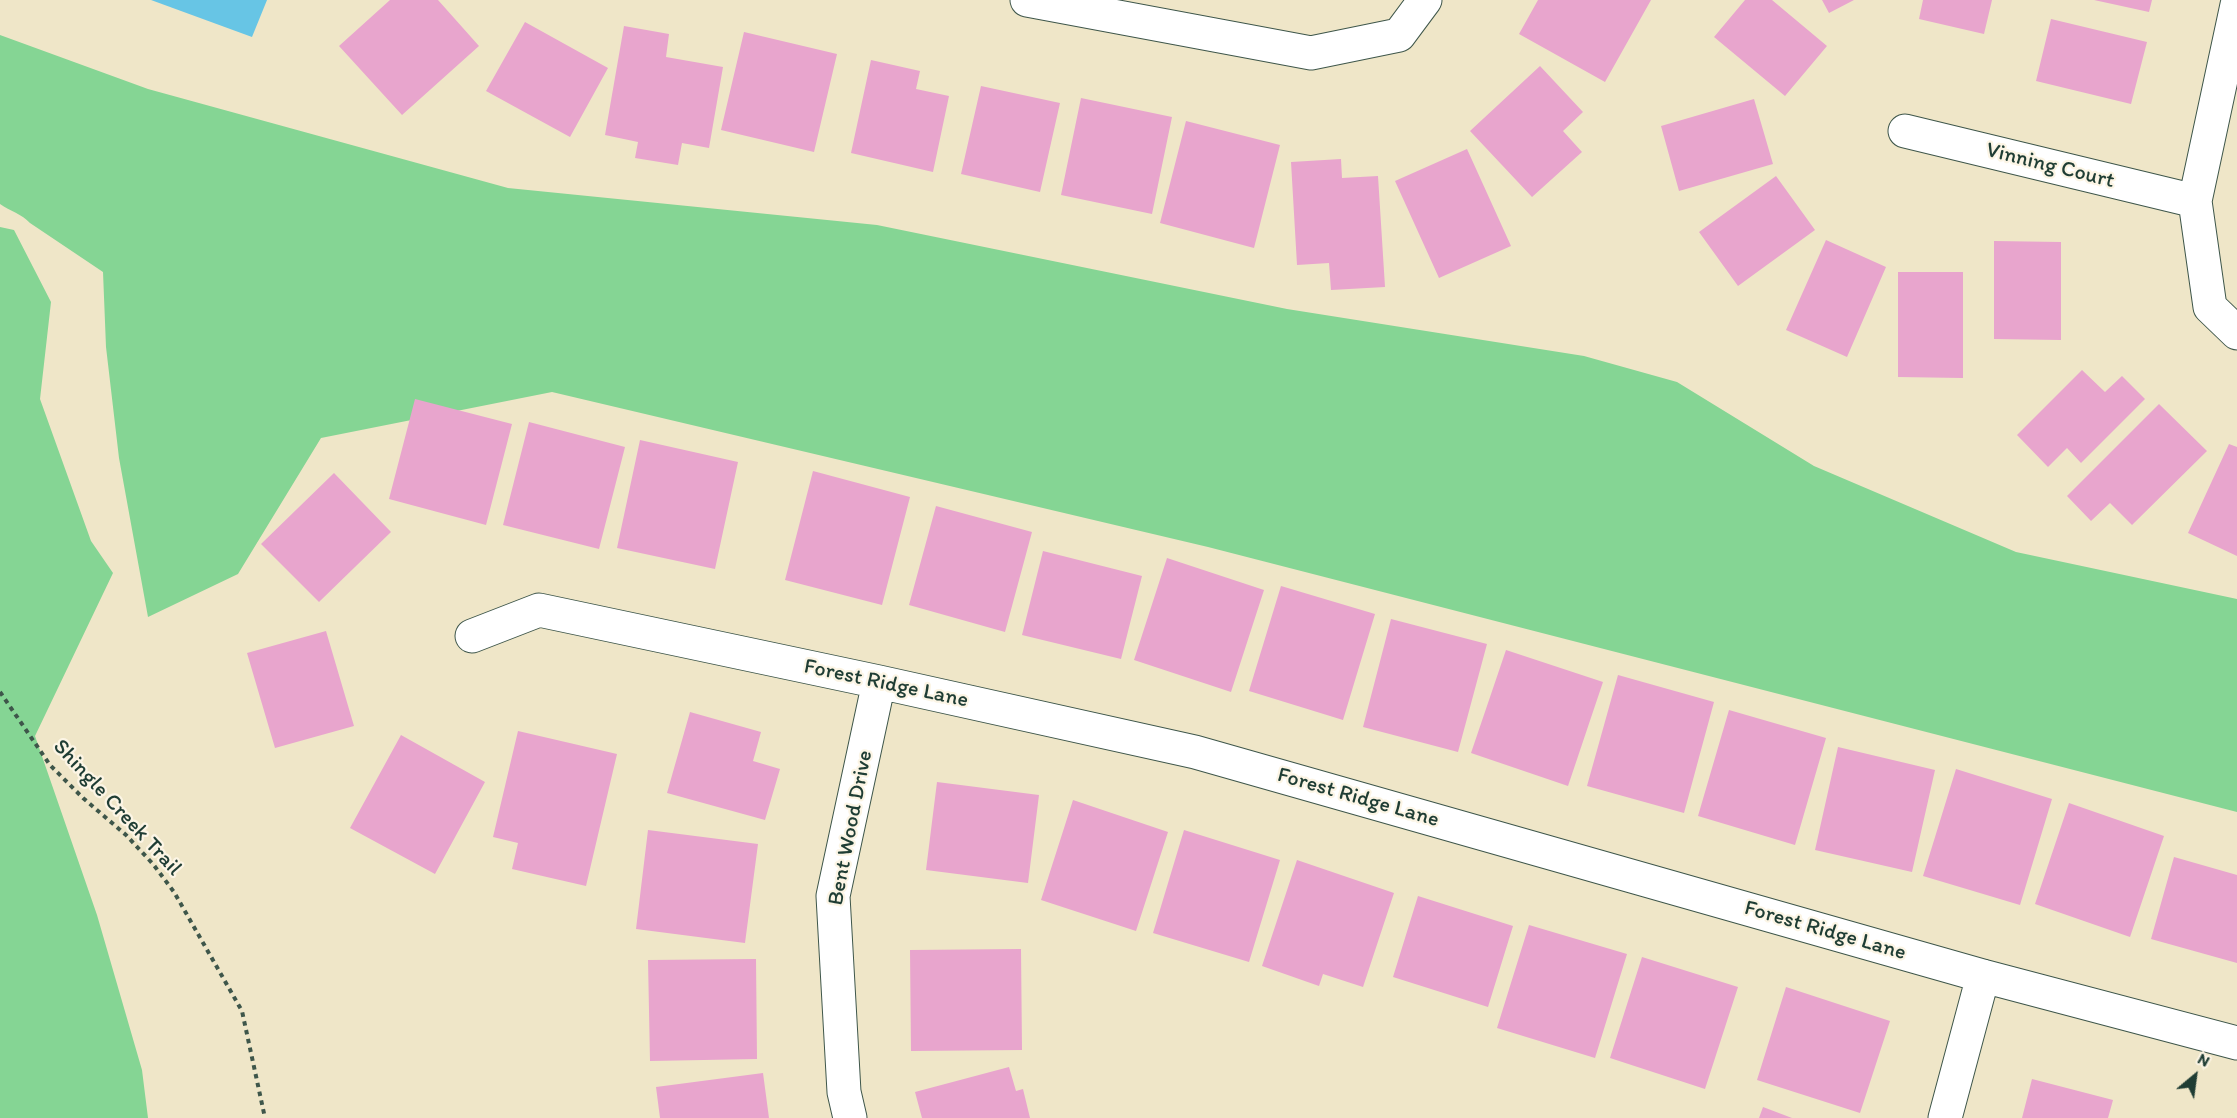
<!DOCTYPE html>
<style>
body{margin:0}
#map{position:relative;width:2237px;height:1118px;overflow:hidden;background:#efe6c8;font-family:Itim,sans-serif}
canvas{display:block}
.north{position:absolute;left:2165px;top:1046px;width:60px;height:60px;-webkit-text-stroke:4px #fcf5e5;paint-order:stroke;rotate:29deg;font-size:16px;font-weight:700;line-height:24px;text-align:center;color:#1f3d34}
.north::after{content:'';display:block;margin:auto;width:21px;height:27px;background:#1f3d34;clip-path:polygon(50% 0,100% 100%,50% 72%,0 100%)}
</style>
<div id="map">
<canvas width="2237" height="1118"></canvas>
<div class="north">N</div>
</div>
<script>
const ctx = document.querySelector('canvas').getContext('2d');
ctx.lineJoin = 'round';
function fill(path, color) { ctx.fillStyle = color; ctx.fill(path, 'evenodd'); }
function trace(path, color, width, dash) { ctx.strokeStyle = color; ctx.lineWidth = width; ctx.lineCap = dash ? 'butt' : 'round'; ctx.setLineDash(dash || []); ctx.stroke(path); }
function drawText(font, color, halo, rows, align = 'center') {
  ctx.font = font + ' Itim,sans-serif'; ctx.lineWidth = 4.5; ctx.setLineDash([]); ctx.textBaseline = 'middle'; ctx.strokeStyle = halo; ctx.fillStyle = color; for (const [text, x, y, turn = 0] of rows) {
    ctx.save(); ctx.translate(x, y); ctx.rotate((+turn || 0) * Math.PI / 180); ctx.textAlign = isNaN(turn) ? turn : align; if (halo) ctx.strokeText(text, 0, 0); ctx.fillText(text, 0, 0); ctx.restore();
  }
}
const green = new Path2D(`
 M0 35 148 89 508 188 877 225 1287 309 1584 356 1677 382 1814 466 2016 552 2237 599V812L1208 547 552 392 321 438 238 574 148 617 119 458 106 347 103 272 30 223C22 214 10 211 0 204Z
 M0 227 14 230 51 302 40 399 91 541 113 573 35 736 97 915 142 1070 148 1118H0Z`);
const water = new Path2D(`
 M151 0H267L252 37Z`);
const building = new Path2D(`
 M390 0H438L479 46 402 115 339 46Z
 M1538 0H1651L1605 82 1519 34Z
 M1745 0H1772L1827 46 1785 96 1714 37Z
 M1822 0H1854L1829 13Z
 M1923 0H1992L1984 34 1919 19Z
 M2094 0H2152L2149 12Z
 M2051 19 2147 42 2131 104 2036 81Z
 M525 22 608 68 570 137 486 91Z
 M624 26 669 34 666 57 723 67 709 148 682 143 678 165 635 158 638 142 605 135Z
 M744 32 837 54 814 152 721 130Z
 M871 60 920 71 916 89 949 96 933 172 851 153Z
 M1540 66 1583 112 1563 131 1582 152 1532 197 1470 131Z
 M981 86 1060 103 1040 192 961 174Z
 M1081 98 1172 117 1152 214 1061 195Z
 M1754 99 1773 164 1679 191 1661 126Z
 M1186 121 1280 145 1254 248 1160 223Z
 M1467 149 1511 246 1439 278 1395 181Z
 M1341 159 1342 178 1378 176 1385 287 1331 290 1329 263 1297 265 1291 162Z
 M1776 176 1815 230 1738 286 1699 232Z
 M1826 240 1886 267 1847 357 1786 330Z
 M1994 241 2061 242V340L1994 339Z
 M1898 272H1963V378L1898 377Z
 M2082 370 2105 392 2122 376 2145 399 2081 463 2067 448 2048 467 2017 435Z
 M415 399 512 424 486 525 389 499Z
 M2159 404 2207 451 2132 525 2110 503 2091 521 2067 496Z
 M529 422 625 447 599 549 503 525Z
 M640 440 738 462 715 569 617 548Z
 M2229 444 2237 447V556L2188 533Z
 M813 471 910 497 882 605 785 580Z
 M334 473 391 532 319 602 261 544Z
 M936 506 1032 532 1005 632 909 605Z
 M1043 551 1142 576 1121 659 1022 635Z
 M1167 558 1264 590 1231 692 1134 660Z
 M1281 586 1375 614 1343 720 1249 691Z
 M1391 619 1487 644 1458 752 1363 727Z
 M326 631 354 726 275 748 247 653Z
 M1506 650 1603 682 1568 786 1471 753Z
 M1618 675 1714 702 1684 813 1587 786Z
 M1729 710 1826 738 1795 845 1698 816Z
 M690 712 761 732 753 761 780 769 765 820 667 793Z
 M518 731 617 754 586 886 512 869 518 843 493 837Z
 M401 735 485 782 435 874 350 828Z
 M1838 747 1935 770 1912 872 1815 850Z
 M1956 769 2052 799 2020 905 1923 876Z
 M937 782 1039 795 1028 883 926 870Z
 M1073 800 1168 832 1136 931 1041 900Z
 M2069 803 2164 836 2130 937 2035 904Z
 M648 830 758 844 745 943 636 929Z
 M1184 830 1280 860 1249 962 1153 933Z
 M2174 857 2237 875V963L2151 939Z
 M1297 860 1394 893 1363 987 1323 974 1319 986 1262 966Z
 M1418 896 1513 926 1488 1007 1393 977Z
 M1529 925 1627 954 1595 1058 1497 1028Z
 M1021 949 1022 1050 911 1051 910 950Z
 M1642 957 1738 987 1705 1089 1610 1058Z
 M756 959 757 1059 650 1061 648 960Z
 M1786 987 1890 1021 1860 1113 1757 1080Z
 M1009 1067 1016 1091 1023 1089 1030 1118H922L915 1092Z
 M763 1073 769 1118H660L656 1087Z
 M2032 1079 2113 1100 2108 1118H2022Z
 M1763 1107 1792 1118H1759Z`);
const path = new Path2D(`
 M0 692 50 765 83 798 126 835 153 864 174 892 242 1011 265 1118`);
const minor = new Path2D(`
 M1027 0 1311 53 1399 35 1425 0
 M2237 5 2195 201 2210 307 2237 333
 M1905 131 2195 201
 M472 636 539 610 879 682 1195 752 1983 976 2237 1043
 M850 1118 844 1092 833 896 879 682
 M1945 1118 1983 976`);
const streetNames = [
 ["Vinning Court",2050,166,14],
 ["Forest Ridge Lane",886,684,12],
 ["Forest Ridge Lane",1358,798,16],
 ["Shingle Creek Trail",117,808,47],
 ["Bent Wood Drive",851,828,-79],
 ["Forest Ridge Lane",1825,931,16]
];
fill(green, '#85d594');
fill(water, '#67c5e5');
fill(building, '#e8a5cd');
trace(minor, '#3e564a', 35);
trace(path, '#3e564a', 4, [4.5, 4.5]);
trace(minor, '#fff', 33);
drawText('22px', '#1f3d34', '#fcf5e5', streetNames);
</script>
